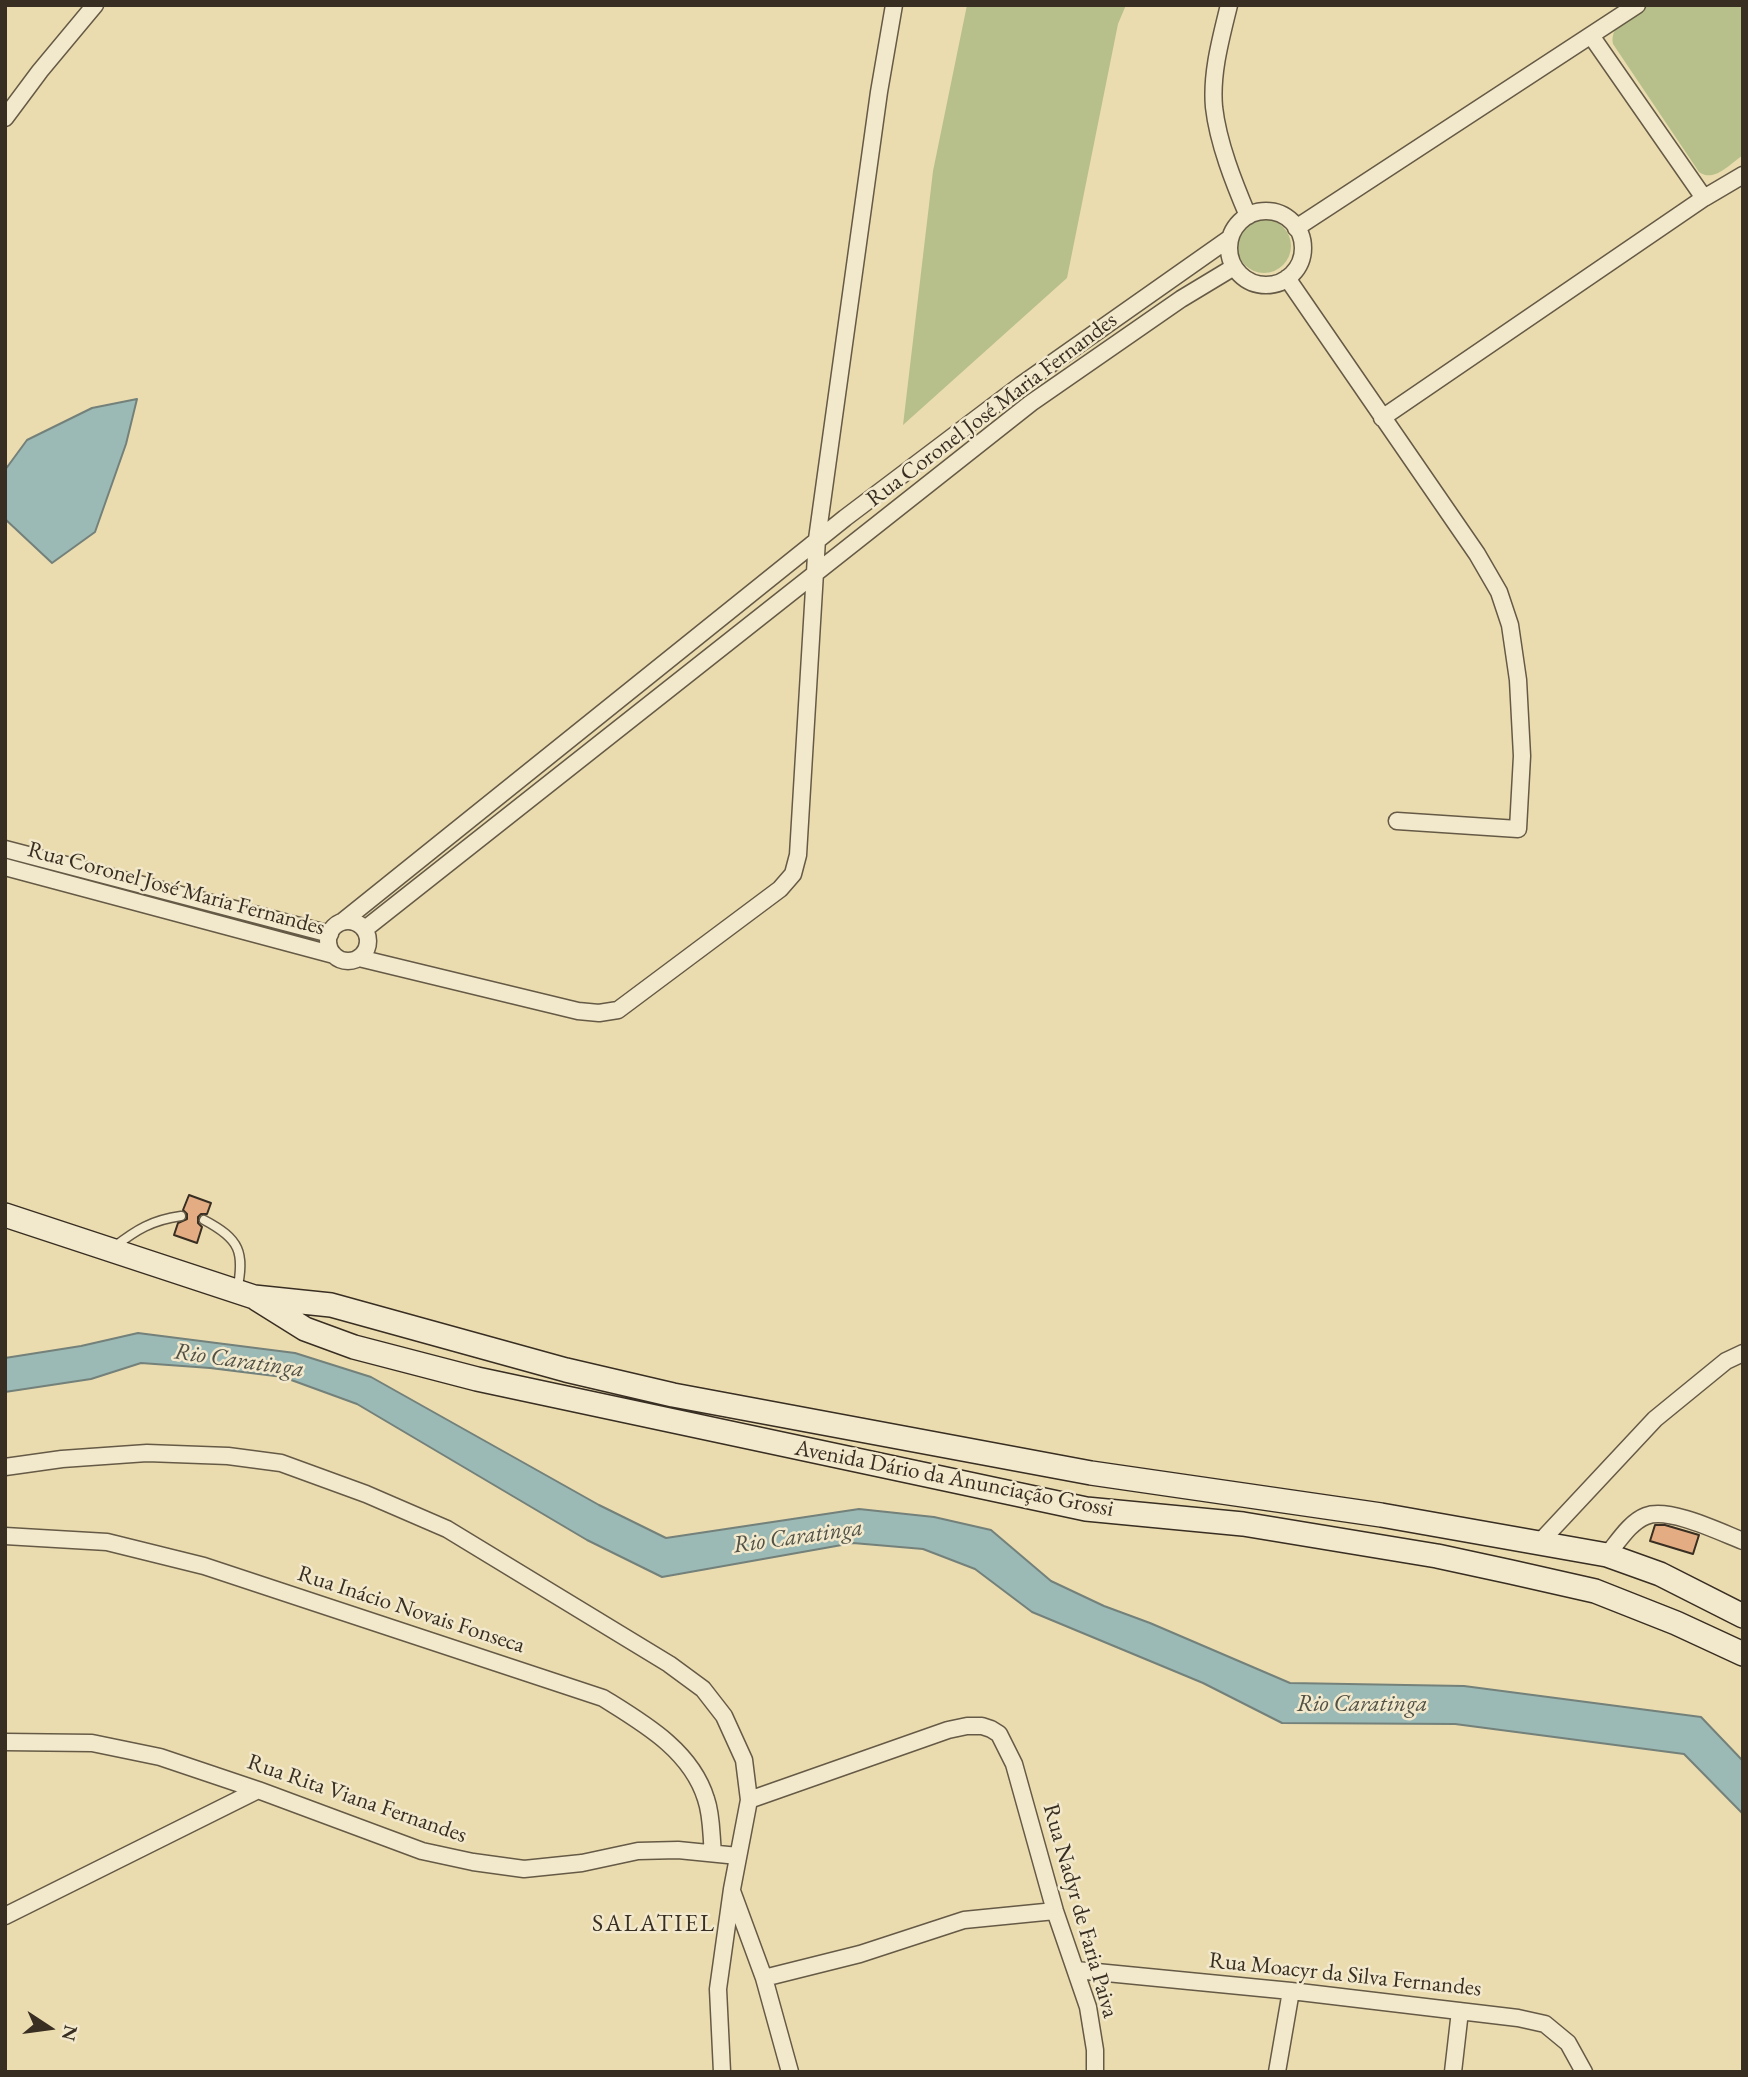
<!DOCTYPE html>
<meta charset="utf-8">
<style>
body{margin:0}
#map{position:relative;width:1748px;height:2077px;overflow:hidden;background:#ebdcb0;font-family:"EB Garamond",serif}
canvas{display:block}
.frame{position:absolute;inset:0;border:7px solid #382e21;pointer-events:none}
.north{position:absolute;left:14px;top:1993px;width:70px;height:70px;-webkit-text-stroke:5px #f2e8cc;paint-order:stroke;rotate:103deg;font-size:19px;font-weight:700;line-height:28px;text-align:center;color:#382e21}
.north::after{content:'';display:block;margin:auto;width:24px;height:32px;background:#382e21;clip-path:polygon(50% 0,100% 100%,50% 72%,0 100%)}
</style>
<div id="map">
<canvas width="1748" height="2077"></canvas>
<div class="frame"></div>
<div class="north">N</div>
</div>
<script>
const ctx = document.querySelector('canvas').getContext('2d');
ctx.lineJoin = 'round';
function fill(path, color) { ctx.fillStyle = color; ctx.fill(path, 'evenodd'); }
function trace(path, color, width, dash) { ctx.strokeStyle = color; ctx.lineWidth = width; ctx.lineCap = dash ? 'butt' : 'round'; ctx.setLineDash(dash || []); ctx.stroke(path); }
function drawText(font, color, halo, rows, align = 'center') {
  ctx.font = font + ' "EB Garamond",serif'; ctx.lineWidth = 5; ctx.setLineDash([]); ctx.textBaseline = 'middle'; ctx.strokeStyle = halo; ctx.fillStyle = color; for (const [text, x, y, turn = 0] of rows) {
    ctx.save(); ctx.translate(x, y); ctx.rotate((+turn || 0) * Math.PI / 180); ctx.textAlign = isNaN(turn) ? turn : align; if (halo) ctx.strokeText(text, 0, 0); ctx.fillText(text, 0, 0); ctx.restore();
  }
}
const green = new Path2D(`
 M967 5H1126L1118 24 1067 278 903 425 933 171Z
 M1650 5H1743V155C1730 164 1714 183 1699 172L1613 44C1609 23 1635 14 1650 5Z
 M1237 246a27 27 0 1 1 54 0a27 27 0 1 1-54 0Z`);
const water = new Path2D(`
 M137 399 126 444 95 532 52 563 5 519V470L27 440 92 408Z
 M138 1333 295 1353 371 1377 599 1505 666 1538 859 1509 934 1517 991 1530 1051 1581 1104 1606 1150 1623 1290 1683 1464 1686 1701 1717 1743 1761V1814L1684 1754 1455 1724 1282 1723 1203 1683 1032 1612 975 1569 923 1549 853 1543 662 1577 587 1540 357 1404 283 1377 210 1368 141 1363 91 1379 5 1392V1358L81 1346Z`);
const building = new Path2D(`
 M189 1195 211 1203 207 1214H201L198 1217V1223L202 1227 197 1243 174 1235 178 1223 187 1219V1214L183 1210Z
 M1655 1525H1665L1699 1535 1693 1554 1650 1541Z`);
const service = new Path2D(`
 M204 1220C240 1239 245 1252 237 1291
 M114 1247C136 1230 152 1220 181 1216`);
const minor = new Path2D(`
 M1229 5C1221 38 1211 73 1214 107 1218 143 1234 183 1248 216
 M1592 37 1704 198
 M5 118 40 71 95 5
 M1229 248a37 37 0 1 1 74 0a37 37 0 1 1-74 0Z
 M1296 228 1637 5
 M1287 278 1477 554 1499 592 1510 625 1518 680 1522 756 1518 829 1397 821
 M1382 418 1704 198 1743 175
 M5 849 330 934
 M5 867 334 955
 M328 941a20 20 0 1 1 40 0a20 20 0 1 1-40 0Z
 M342 922 845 518 1021 385 1230 238
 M365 929 1031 403 1181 299 1234 267
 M359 958 578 1011 599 1013 618 1010 780 889 793 874 798 855 817 539 879 92 894 5
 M5 1467 62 1459 147 1453 228 1456 281 1463 366 1494 447 1529 669 1664 703 1689 724 1716 744 1760 749 1800 732 1889 718 1989 722 2072
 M5 1536 107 1542 204 1566 603 1698C643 1723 691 1750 706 1799 712 1816 711 1835 713 1853
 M1540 1542 1655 1419 1726 1361 1743 1353
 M1607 1555C1618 1542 1630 1522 1646 1516 1669 1507 1720 1532 1743 1541
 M5 1742 92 1743 160 1757 258 1790 422 1851 473 1862 524 1869 582 1863 638 1851 678 1850 738 1856
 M749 1800 948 1730 967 1726H982L991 1729 999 1734 1014 1764 1055 1911 1088 2007 1095 2050V2072
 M732 1891 764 1978 790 2072
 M5 1916 258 1790
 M1076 1970 1291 1991 1518 2018 1545 2024 1568 2043 1584 2072
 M764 1978 860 1954 964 1920 1055 1911
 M1277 2072 1291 1991
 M1453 2072 1460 2011`);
const secondary = new Path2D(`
 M5 1215 254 1297 331 1305 566 1370 673 1395 1091 1473 1381 1515 1607 1555 1660 1574 1743 1616
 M257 1299 305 1329 354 1347 477 1379 1086 1509 1243 1524 1437 1556 1511 1572 1595 1591 1676 1623 1743 1654`);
const streetNames = [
 ["Rua Coronel José Maria Fernandes",992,410,-37],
 ["Rua Coronel José Maria Fernandes",176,889,15],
 ["Avenida Dário da Anunciação Grossi",954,1479,11],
 ["Rua Inácio Novais Fonseca",411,1610,18],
 ["Rua Rita Viana Fernandes",357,1799,19],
 ["Rua Nadyr de Faria Paiva",1080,1911,74],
 ["Rua Moacyr da Silva Fernandes",1345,1975,6]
];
const waterNames = [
 ["Rio Caratinga",239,1361,8],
 ["Rio Caratinga",798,1537,-8],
 ["Rio Caratinga",1362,1704]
];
const neighbourhoodNames = [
 ["SALATIEL",654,1924]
];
fill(green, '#b7c08b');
fill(water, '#9bb9b5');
trace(water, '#73817a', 2);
fill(building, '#e3ac82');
trace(building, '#382e21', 2);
trace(service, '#655a45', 11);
trace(minor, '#655a45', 19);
trace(secondary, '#382e21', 26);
trace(service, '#f2e8cc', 8);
trace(minor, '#f2e8cc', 16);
trace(secondary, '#f2e8cc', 23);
drawText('23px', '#382e21', '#f2e8cc', streetNames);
drawText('italic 24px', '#515146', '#f2e8cc', waterNames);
ctx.letterSpacing = '2px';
drawText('24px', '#382e21', '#f2e8cc', neighbourhoodNames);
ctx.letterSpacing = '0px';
</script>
